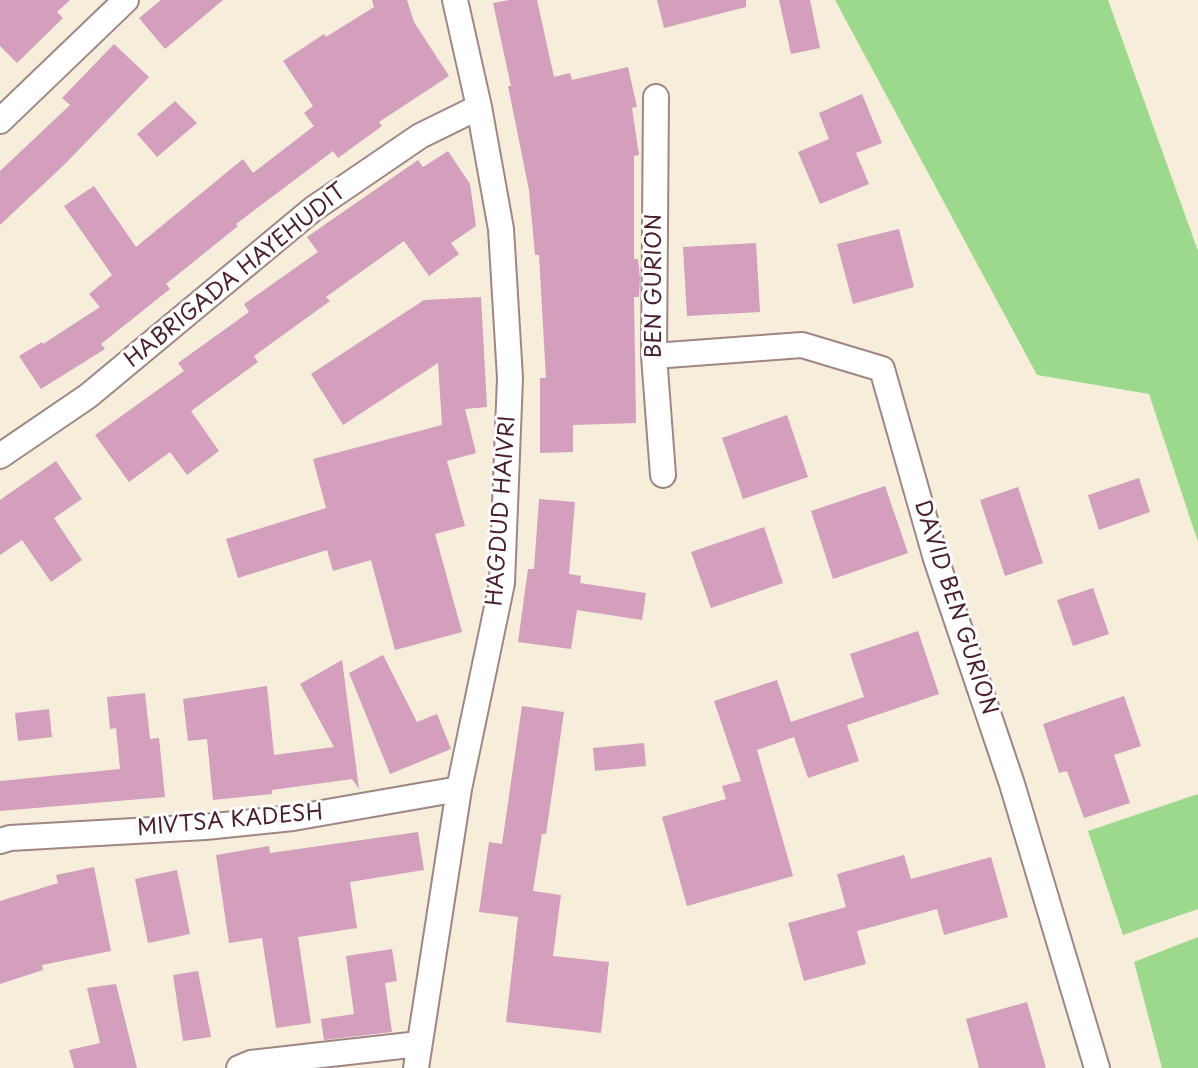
<!DOCTYPE html>
<style>
body{margin:0}
canvas{display:block;background:#f6eddb}
</style>
<canvas width="1198" height="1068"></canvas>
<script>
const ctx = document.querySelector('canvas').getContext('2d');
ctx.lineJoin = 'round';
function fill(path, color) { ctx.fillStyle = color; ctx.fill(path, 'evenodd'); }
function trace(path, color, width, dash) { ctx.strokeStyle = color; ctx.lineWidth = width; ctx.lineCap = dash ? 'butt' : 'round'; ctx.setLineDash(dash || []); ctx.stroke(path); }
function drawText(font, color, halo, rows, align = 'center') {
  ctx.font = font + ' "Playpen Sans",sans-serif'; ctx.lineWidth = 6; ctx.setLineDash([]); ctx.textBaseline = 'middle'; ctx.strokeStyle = halo; ctx.fillStyle = color; for (const [text, x, y, turn = 0] of rows) {
    ctx.save(); ctx.translate(x, y); ctx.rotate((+turn || 0) * Math.PI / 180); ctx.textAlign = isNaN(turn) ? turn : align; if (halo) ctx.strokeText(text, 0, 0); ctx.fillText(text, 0, 0); ctx.restore();
  }
}
const green = new Path2D(`
 M835 0H1108L1198 251V542L1149 394 1037 375Z
 M1198 794V909L1123 935 1088 831Z
 M1198 937V1068H1162L1134 962Z`);
const building = new Path2D(`
 M0 0H70L57 12 63 18 17 63 0 46Z
 M161 0H223L165 49 139 18Z
 M372 0H407L414 22 449 76 379 122 382 126 338 158 333 151 236 224 238 226 166 284 170 289 101 344 105 349 41 389 19 356 42 342 43 344 100 307 89 294 112 275 64 206 94 186 136 247 243 159 253 173 314 126 304 113 313 106 283 61 324 34 326 37 374 7Z
 M509 0H537L554 77 570 73 572 80 628 67 637 107 632 108 639 155 634 156V259H638L640 278 639 297H634L636 423 573 425V452L540 453V378H546L539 255H535L529 190 508 86H511L493 3Z
 M657 0H746V7L664 28Z
 M779 0H810L820 48 791 54Z
 M114 44 149 77 65 164 0 225V171L70 105 62 98Z
 M862 94 882 143 856 153 869 184 820 204 798 152 829 139 819 113Z
 M175 101 197 123 157 157 137 134Z
 M448 151 470 184 476 226 451 243 459 254 429 276 404 241 326 297 330 301 254 356 258 362 191 411 219 451 187 475 170 452 129 482 95 435 184 371 178 363 249 312 244 304 318 252 307 237 418 160 423 167Z
 M899 229 914 287 853 304 837 244Z
 M756 243 760 312 687 316 683 247Z
 M481 297 487 407 465 409 476 453 447 461 465 526 435 534 462 632 395 650 371 560 333 571 327 550 238 578 226 539 326 508 313 459 442 425 438 363 343 425 311 374 424 300Z
 M787 415 808 477 743 499 722 438Z
 M56 461 82 499 54 518 82 560 51 582 22 540 0 555V500Z
 M1139 478 1150 512 1099 530 1088 495Z
 M885 486 908 553 833 579 811 511Z
 M1018 487 1043 563 1005 576 980 500Z
 M539 499 575 502 569 574 581 576 580 583 646 593 642 620 577 610 571 649 518 642 528 569H534Z
 M764 527 783 583 711 608 691 552Z
 M1093 588 1109 634 1073 646 1057 600Z
 M918 631 939 694 847 725 859 761 808 778 794 737 757 750 793 876 687 906 662 817 726 799 722 786 741 781 714 701 777 680 791 722 864 697 850 654Z
 M383 655 417 722 437 714 451 749 390 774 349 673Z
 M342 660 359 789 352 779 272 790V794L213 800 207 739 188 741 183 699 267 686 274 755 334 747 300 684Z
 M145 693 150 739 159 738 165 797 0 811V781L120 769 116 728 110 729 107 697Z
 M1124 696 1141 746 1114 755 1130 803 1084 818 1067 771 1059 773 1043 724Z
 M522 706 564 712 546 834H542L533 891 561 895 553 956 609 962 601 1033 506 1022 518 917 479 912 489 842 502 844Z
 M49 709 52 737 18 741 15 713Z
 M644 743 646 766 595 771 593 748Z
 M418 832 424 870 350 882 357 928 298 937 311 1023 276 1028 262 938 229 943 216 855 269 846 270 853Z
 M904 855 911 879 991 857 1008 917 944 935 937 909 857 931 866 964 804 981 788 923 846 907 837 874Z
 M94 867 111 951 42 965 43 970 0 984V901L58 883 56 875Z
 M177 870 190 934 148 943 135 879Z
 M392 949 397 981 385 983 392 1032 324 1040 321 1019 354 1014 346 956Z
 M198 971 211 1037 183 1041 173 975Z
 M116 984 137 1068H74L69 1050 100 1043 87 988Z
 M1027 1002 1046 1068H979L966 1019Z`);
const minor = new Path2D(`
 M656 97 654 356 663 475
 M0 121 126 0
 M654 356 802 345 882 369 936 559 1012 784 1097 1068
 M0 456 88 396 313 209 420 136 479 107
 M0 841 10 838 205 827 293 818 459 789
 M239 1068 251 1063 419 1044
 M416 1068 459 789 502 583 510 378 501 229 479 107 455 0`);
const streetNames = [
 ["HABRIGADA HAYEHUDIT",236,276,-39],
 ["BEN GURION",655,286,-90],
 ["HAGDUD HAIVRI",502,511,-86],
 ["DAVID BEN GURION",955,608,72],
 ["MIVTSA KADESH",230,821,-5]
];
fill(green, '#9dd98c');
fill(building, '#d39fbd');
trace(minor, '#a08683', 28);
trace(minor, '#fff', 24);
drawText('22px', '#4a1f2b', '#fff', streetNames);
</script>
